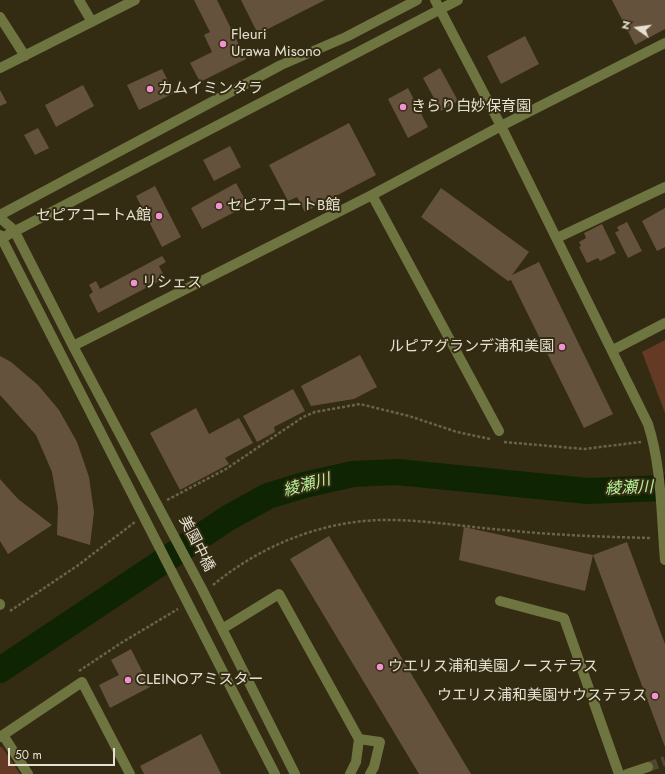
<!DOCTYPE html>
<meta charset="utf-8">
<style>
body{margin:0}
#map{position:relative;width:665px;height:774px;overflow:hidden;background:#342c12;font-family:Jost,sans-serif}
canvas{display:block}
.north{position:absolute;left:617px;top:8px;width:40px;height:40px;-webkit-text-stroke:3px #342c12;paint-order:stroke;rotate:284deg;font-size:11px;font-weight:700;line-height:16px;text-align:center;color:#e5e0d1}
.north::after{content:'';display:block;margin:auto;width:14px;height:18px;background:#e5e0d1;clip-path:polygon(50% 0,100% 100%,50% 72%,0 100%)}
.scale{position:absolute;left:8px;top:748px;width:107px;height:18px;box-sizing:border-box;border:2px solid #e5e0d1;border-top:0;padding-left:5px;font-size:12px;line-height:14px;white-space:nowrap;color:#e5e0d1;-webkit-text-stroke:3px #342c12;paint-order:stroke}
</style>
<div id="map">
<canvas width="665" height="774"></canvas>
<div class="north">N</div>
<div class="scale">50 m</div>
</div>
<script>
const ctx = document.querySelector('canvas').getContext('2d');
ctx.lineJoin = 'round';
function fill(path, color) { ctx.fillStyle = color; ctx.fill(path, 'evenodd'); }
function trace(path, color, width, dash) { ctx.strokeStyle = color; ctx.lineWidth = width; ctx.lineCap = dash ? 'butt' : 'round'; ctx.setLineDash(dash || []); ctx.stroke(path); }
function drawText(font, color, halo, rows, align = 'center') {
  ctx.font = font + ' Jost,"Noto Sans JP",sans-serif'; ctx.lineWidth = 4; ctx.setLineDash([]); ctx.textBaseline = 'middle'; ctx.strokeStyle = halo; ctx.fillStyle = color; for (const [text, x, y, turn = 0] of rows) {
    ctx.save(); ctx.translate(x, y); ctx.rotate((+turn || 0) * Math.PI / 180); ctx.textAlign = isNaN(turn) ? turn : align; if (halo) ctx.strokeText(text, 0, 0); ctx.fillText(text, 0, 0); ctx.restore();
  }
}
const green = new Path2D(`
 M665 340V413L642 352Z
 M0 747H2L20 774H0Z`);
const river = new Path2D(`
 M0 670 228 518 268 496 304 485 353 474 397 472 587 491 665 488`);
const building = new Path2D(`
 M194 0H217L246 59 200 82 190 63 212 52 204 35 210 32Z
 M241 0H325L258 34Z
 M612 0H665V29L635 45Z
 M525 36 539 64 501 84 487 56Z
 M440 68 458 101 441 111 423 78Z
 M162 69 174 93 139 110 127 85Z
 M83 85 94 106 56 127 45 105Z
 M408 88 428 127 408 138 388 99Z
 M0 90 7 103 0 106Z
 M349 123 376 175 305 212 297 197 288 201 269 165Z
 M38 128 49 148 35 155 24 135Z
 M230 146 241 167 214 181 203 160Z
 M236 183 248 205 202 229 191 208Z
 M155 186 181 237 162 247 136 196Z
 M441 188 529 252 512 275 539 262 613 414 584 428 511 280 508 281 421 217Z
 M665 208V247L657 251 642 221Z
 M627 222 642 251 628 258 615 232 619 231 617 227Z
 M602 224 616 253 600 261 598 258 587 263 579 247 581 246 579 242 586 238 584 233Z
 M162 256 166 262 159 266 165 278 98 313 89 295 93 292 89 285 96 281 100 289Z
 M360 355 377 387 354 399 311 406 301 386Z
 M0 356 11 362 38 385 59 410 77 442 89 477 94 512 90 545 57 535 58 507 52 472 36 435 0 395Z
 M293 389 305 411 274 427 275 432 257 442 243 416Z
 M196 408 209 434 239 418 253 443 225 458 229 464 180 490 150 433Z
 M0 479 18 499 52 525 8 554 0 541Z
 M464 527 593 555 627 542 665 644V747L593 555 585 591 459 560Z
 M329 536 471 774H419L290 559Z
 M131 649 150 687 110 708 99 685 119 675 111 660Z
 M201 734 221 774H144L140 766Z`);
const minorTunnel = new Path2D(`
 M648 767 665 761`);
const path = new Path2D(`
 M504 442 584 449 641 442
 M167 500 226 469 303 417 315 412 360 404 409 416 457 432 490 439
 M213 585C264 543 329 518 395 520 432 521 467 527 504 530 553 535 603 537 652 538
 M10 611 77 566 135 522
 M79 671 121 643 178 609`);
const minor = new Path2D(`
 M79 0 92 22
 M435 0 501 126 648 424C662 468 661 514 665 560
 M0 17 25 56
 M0 68 135 0
 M372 195 499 431
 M0 215 281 65 346 37 417 0
 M0 218 14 230 73 346 202 589 295 774
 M0 235 275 774
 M557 238 665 187
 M0 239 458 0
 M73 346 372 195 501 126 665 43
 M613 350 665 323
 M500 601 564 618 619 774
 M0 604V605
 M222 629 279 594 359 739
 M3 735 28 774
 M0 737 82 682 130 774
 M350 774 356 762 359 739 380 742 374 767 370 774
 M627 774 648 767`);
const markers = [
 [223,44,4,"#f491d4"],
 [150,89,4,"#f491d4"],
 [403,107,4,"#f491d4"],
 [219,206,4,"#f491d4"],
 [159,216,4,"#f491d4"],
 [134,283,4,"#f491d4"],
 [562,347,4,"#f491d4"],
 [380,667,4,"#f491d4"],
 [128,680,4,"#f491d4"],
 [655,696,4,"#f491d4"]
];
const poiNames = [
 ["Fleuri",231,35],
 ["Urawa Misono",231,52],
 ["カムイミンタラ",158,89],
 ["きらり白妙保育園",411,107],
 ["セピアコートB館",227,206],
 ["セピアコートA館",151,216,"right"],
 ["リシェス",142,283],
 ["ルピアグランデ浦和美園",554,347,"right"],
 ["ウエリス浦和美園ノーステラス",388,667],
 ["CLEINOアミスター",136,680],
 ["ウエリス浦和美園サウステラス",647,696,"right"]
];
const streetNames = [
 ["美園中橋",196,544,63]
];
const waterNames = [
 ["綾瀬川",307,486,-15],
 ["綾瀬川",629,489,-2]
];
fill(green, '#643a25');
trace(river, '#0e2403', 26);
fill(building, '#65523c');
trace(minorTunnel, '#4f472f', 10, [10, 5]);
trace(path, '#6a634c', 2.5, [3, 2]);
trace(minor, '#6f7541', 10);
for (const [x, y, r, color] of markers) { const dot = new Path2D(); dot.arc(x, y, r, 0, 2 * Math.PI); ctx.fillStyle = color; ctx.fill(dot); trace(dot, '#342c12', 1.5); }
drawText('15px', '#e5e0d1', '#342c12', poiNames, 'left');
drawText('15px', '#e5e0d1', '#342c12', streetNames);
drawText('italic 16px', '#b5f399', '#342c12', waterNames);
</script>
